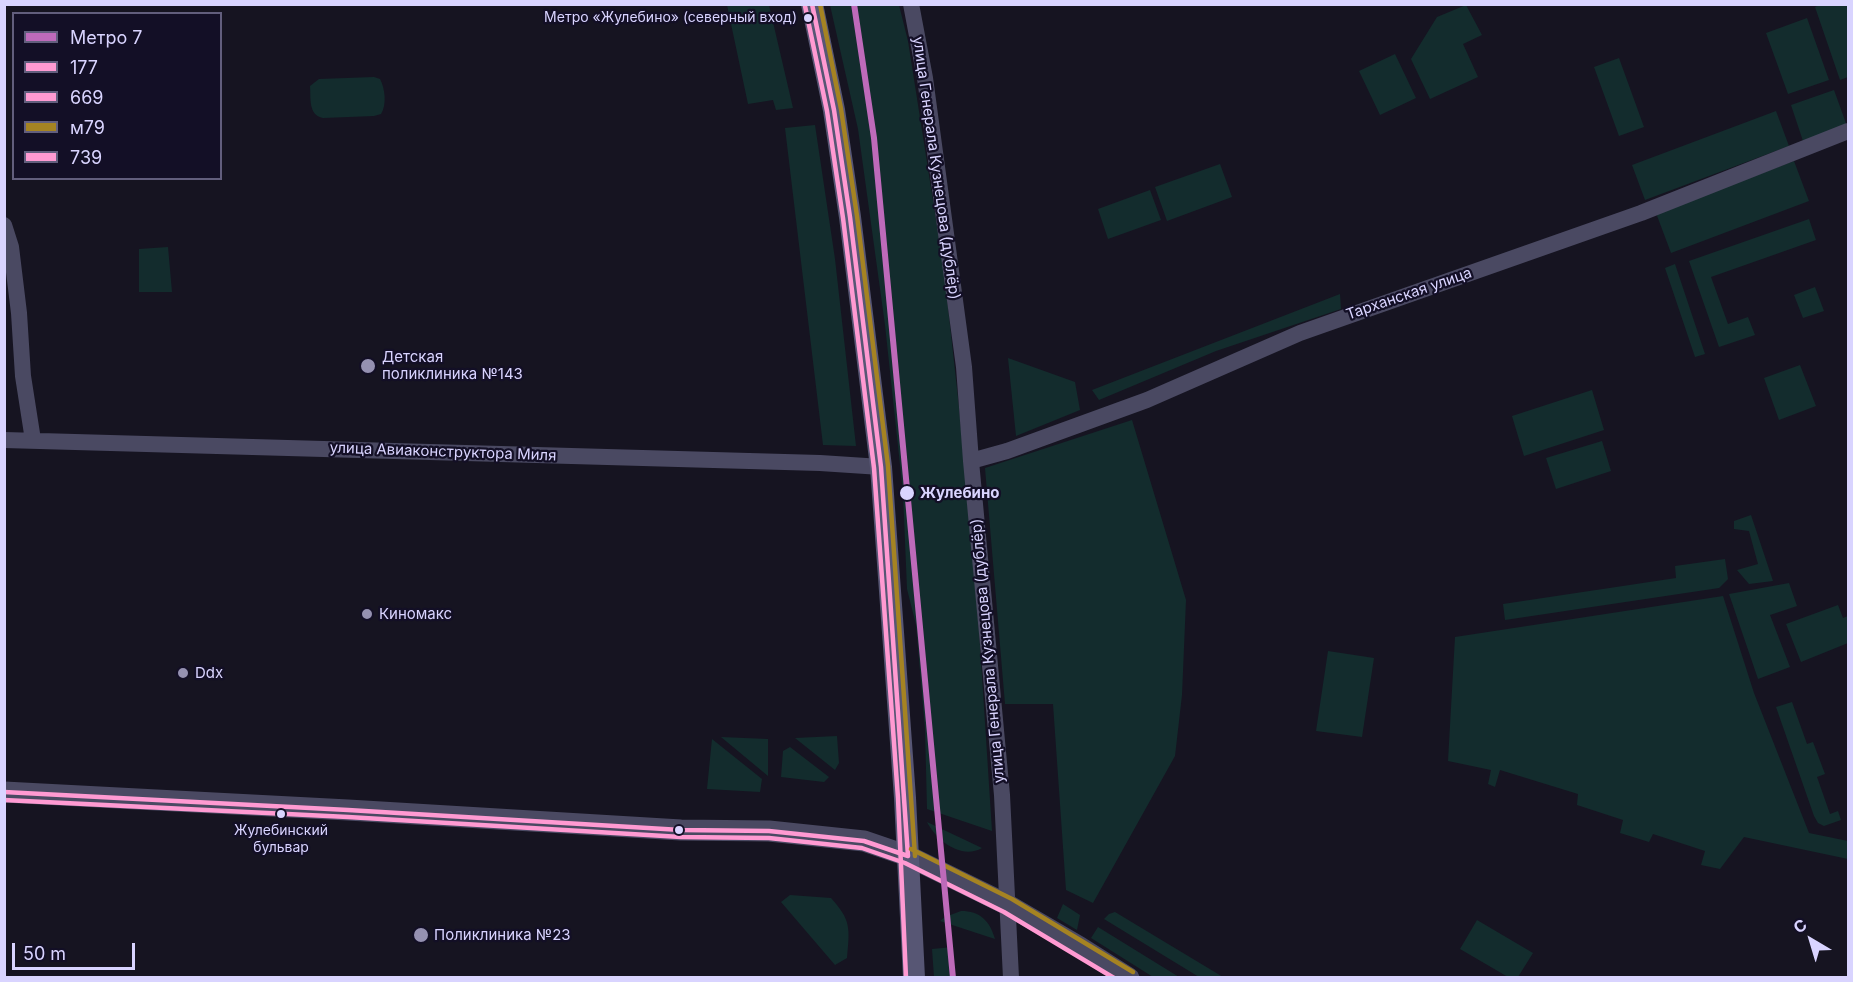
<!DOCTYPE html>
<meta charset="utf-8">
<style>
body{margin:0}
#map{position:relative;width:1853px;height:982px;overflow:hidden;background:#161421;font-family:Inter,sans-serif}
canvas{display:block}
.frame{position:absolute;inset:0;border:6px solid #d9d4ff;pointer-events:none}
.legend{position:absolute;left:12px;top:12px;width:210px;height:168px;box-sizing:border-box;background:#130f26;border:2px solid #625e7d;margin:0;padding:8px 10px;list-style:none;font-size:18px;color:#d9d4ff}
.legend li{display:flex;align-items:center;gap:12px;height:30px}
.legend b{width:30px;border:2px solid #625e7d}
.north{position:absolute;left:1781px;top:910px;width:60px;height:60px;-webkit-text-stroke:4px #130f26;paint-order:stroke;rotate:322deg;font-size:16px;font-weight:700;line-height:24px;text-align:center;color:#d9d4ff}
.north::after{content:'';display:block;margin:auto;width:21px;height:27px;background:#d9d4ff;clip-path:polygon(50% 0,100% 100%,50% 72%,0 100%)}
.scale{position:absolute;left:12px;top:943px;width:123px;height:27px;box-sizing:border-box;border:3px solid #d9d4ff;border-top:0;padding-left:8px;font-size:18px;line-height:21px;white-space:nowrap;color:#d9d4ff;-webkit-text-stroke:4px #130f26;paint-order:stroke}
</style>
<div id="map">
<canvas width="1853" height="982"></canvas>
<div class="frame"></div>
<ul class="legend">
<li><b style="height:8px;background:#be6aba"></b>Метро 7</li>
<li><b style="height:8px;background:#ff9ad2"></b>177</li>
<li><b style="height:8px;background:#ff9ad2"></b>669</li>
<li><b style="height:8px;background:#a58322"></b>м79</li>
<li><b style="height:8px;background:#ff9ad2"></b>739</li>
</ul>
<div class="north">С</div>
<div class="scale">50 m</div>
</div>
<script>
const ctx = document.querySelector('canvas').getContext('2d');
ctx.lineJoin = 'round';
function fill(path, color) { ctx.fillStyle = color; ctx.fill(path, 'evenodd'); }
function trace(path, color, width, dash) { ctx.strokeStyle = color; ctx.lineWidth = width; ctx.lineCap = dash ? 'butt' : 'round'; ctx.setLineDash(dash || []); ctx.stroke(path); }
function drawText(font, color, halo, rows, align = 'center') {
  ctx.font = font + ' Inter,sans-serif'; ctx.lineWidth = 4.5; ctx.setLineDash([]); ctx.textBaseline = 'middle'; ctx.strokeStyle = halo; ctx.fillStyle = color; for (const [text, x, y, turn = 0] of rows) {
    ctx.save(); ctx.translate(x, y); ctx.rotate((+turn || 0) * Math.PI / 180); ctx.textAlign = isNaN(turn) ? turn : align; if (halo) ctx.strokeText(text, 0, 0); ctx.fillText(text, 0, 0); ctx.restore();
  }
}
const green = new Path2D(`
 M1822 4 1848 5V77L1840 80 1815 7Z
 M727 5H769L793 108 776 110 773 100 748 104Z
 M830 5H899L908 41 944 271 959 407 979 630 992 831 927 809 925 729 916 625 907 589 903 493 885 325 858 129Z
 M1466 5 1482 35 1463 44 1478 77 1430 99 1411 59 1437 17Z
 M1807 18 1829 80 1788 94 1766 33Z
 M1395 54 1416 98 1380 115 1359 71Z
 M1619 58 1644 127 1619 136 1594 67Z
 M374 77 380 79C385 88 387 105 381 114L374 116 323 118C308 115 311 98 310 86L319 79Z
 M1834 90 1847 126 1803 141 1791 105Z
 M1776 111 1789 146 1645 200 1632 165Z
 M815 125 835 259 856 446 823 445 785 128Z
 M1794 161 1809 201 1671 253 1656 213Z
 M1220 164 1232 197 1167 221 1155 187Z
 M1150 190 1161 220 1108 239 1098 209Z
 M1809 219 1816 240 1711 277 1728 324 1748 317 1755 335 1719 347 1689 261Z
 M168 247 172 292H139V249Z
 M1675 264 1705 354 1695 357 1665 268Z
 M1815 287 1824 311 1803 318 1794 295Z
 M1340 294 1341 309 1216 351 1099 400 1092 390Z
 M1008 358 1075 382 1080 410 1016 436Z
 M1800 365 1816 406 1779 420 1764 378Z
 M1592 390 1604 430 1524 456 1512 416Z
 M1132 420 1186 600 1182 695 1175 756 1093 903 1066 890 1053 704H1005L985 468Z
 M1602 441 1611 471 1556 489 1546 458Z
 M1751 515 1773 581 1749 584 1737 570 1758 564 1749 531 1734 529V521Z
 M1725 559 1728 579 1719 588 1505 620 1503 604 1676 578 1675 566Z
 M1789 583 1797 606 1770 615 1790 667 1758 679 1729 594Z
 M1723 596 1754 693 1809 833 1848 841V859L1744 837 1720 869 1701 865 1705 851 1653 834 1649 842 1620 833 1623 820 1577 805 1578 794 1500 770 1495 787 1488 784 1491 770 1448 761 1455 637Z
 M1838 605 1843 618 1848 616V643L1801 662 1786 624Z
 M1328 651 1374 658 1362 737 1316 731Z
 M1792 702 1807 744 1813 742 1825 774 1817 777 1830 814 1838 811 1841 820 1824 826 1818 823 1814 816 1776 707Z
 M837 736 839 763 835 770 795 738Z
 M721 737 768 739V776Z
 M712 739 762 779 760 792 707 789Z
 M790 747 829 777 824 782 781 777 783 751Z
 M927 822 982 848C961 860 936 840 927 822Z
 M790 895 831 898C851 920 850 928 847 958L835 965 781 902Z
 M1063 904 1080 915 1077 930 1057 918Z
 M961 911C980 911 990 921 995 939L940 921 945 917Z
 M1115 912 1223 977H1199L1104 919 1109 914Z
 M1477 920 1533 953 1518 977H1508L1460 949Z
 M1098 927 1179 977H1153L1091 938Z
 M953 947 955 977H934L932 949Z`);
const minor = new Path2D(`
 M911 4 925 78 964 367 971 461 1002 795 1011 978
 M4 225 11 247 19 313 23 376 33 440
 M4 440 820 463 881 467
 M971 461 1007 451 1147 400 1300 333 1641 213 1848 131`);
const tertiary = new Path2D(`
 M4 792 348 810 681 830 769 831 864 841 908 856 1008 905 1080 947 1129 978`);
const secondary = new Path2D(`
 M812 4 834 110 850 217 881 467 905 798 914 978`);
const bus1 = new Path2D(`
 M812 4 834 110 850 217 881 467 908 856
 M4 792 348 810 681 830 769 831 864 841 908 856`);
const bus2 = new Path2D(`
 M4 800 348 817 681 837 769 838 862 848 905 863 1004 912 1114 978`);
const bus3 = new Path2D(`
 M820 4 841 109 857 216 888 466 915 856
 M911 849 1012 899 1133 972`);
const bus4 = new Path2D(`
 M805 6 827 111 843 218 874 468 898 798 906 978`);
const metro1 = new Path2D(`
 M854 4 874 138 953 978`);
const markers = [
 [808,18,5,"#d9d4ff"],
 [368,366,8,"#9591b1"],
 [907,493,8,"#d9d4ff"],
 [367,614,6,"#9591b1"],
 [183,673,6,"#9591b1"],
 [281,814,5,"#d9d4ff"],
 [679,830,5,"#d9d4ff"],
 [421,935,8,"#9591b1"]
];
const busNames = [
 ["Метро «Жулебино» (северный вход)",797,18],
 ["Жулебинский",281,831,"center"],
 ["бульвар",281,848,"center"]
];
const streetNames = [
 ["улица Генерала Кузнецова (дублёр)",936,168,82],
 ["Тарханская улица",1409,294,-19],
 ["улица Авиаконструктора Миля",443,452,2],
 ["улица Генерала Кузнецова (дублёр)",988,651,-95]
];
const poiNames = [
 ["Детская",382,357],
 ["поликлиника №143",382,374],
 ["Киномакс",379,614],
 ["Ddx",195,673],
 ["Поликлиника №23",434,935]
];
const stopNames = [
 ["Жулебино",920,493]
];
fill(green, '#132c2d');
trace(minor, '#4a4962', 16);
trace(tertiary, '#4a4962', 21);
trace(secondary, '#575674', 22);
trace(bus1, '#ff9ad2', 4.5);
trace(bus2, '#ff9ad2', 4.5);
trace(bus3, '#a58322', 4.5);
trace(bus4, '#ff9ad2', 4.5);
trace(metro1, '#be6aba', 6);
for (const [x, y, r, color] of markers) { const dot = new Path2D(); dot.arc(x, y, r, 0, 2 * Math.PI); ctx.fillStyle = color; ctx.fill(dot); trace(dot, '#130f26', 2); }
drawText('14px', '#d9d4ff', '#130f26', busNames, 'right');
drawText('15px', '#d9d4ff', '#130f26', streetNames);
drawText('15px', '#d9d4ff', '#130f26', poiNames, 'left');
drawText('bold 15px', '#d9d4ff', '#130f26', stopNames, 'left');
</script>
